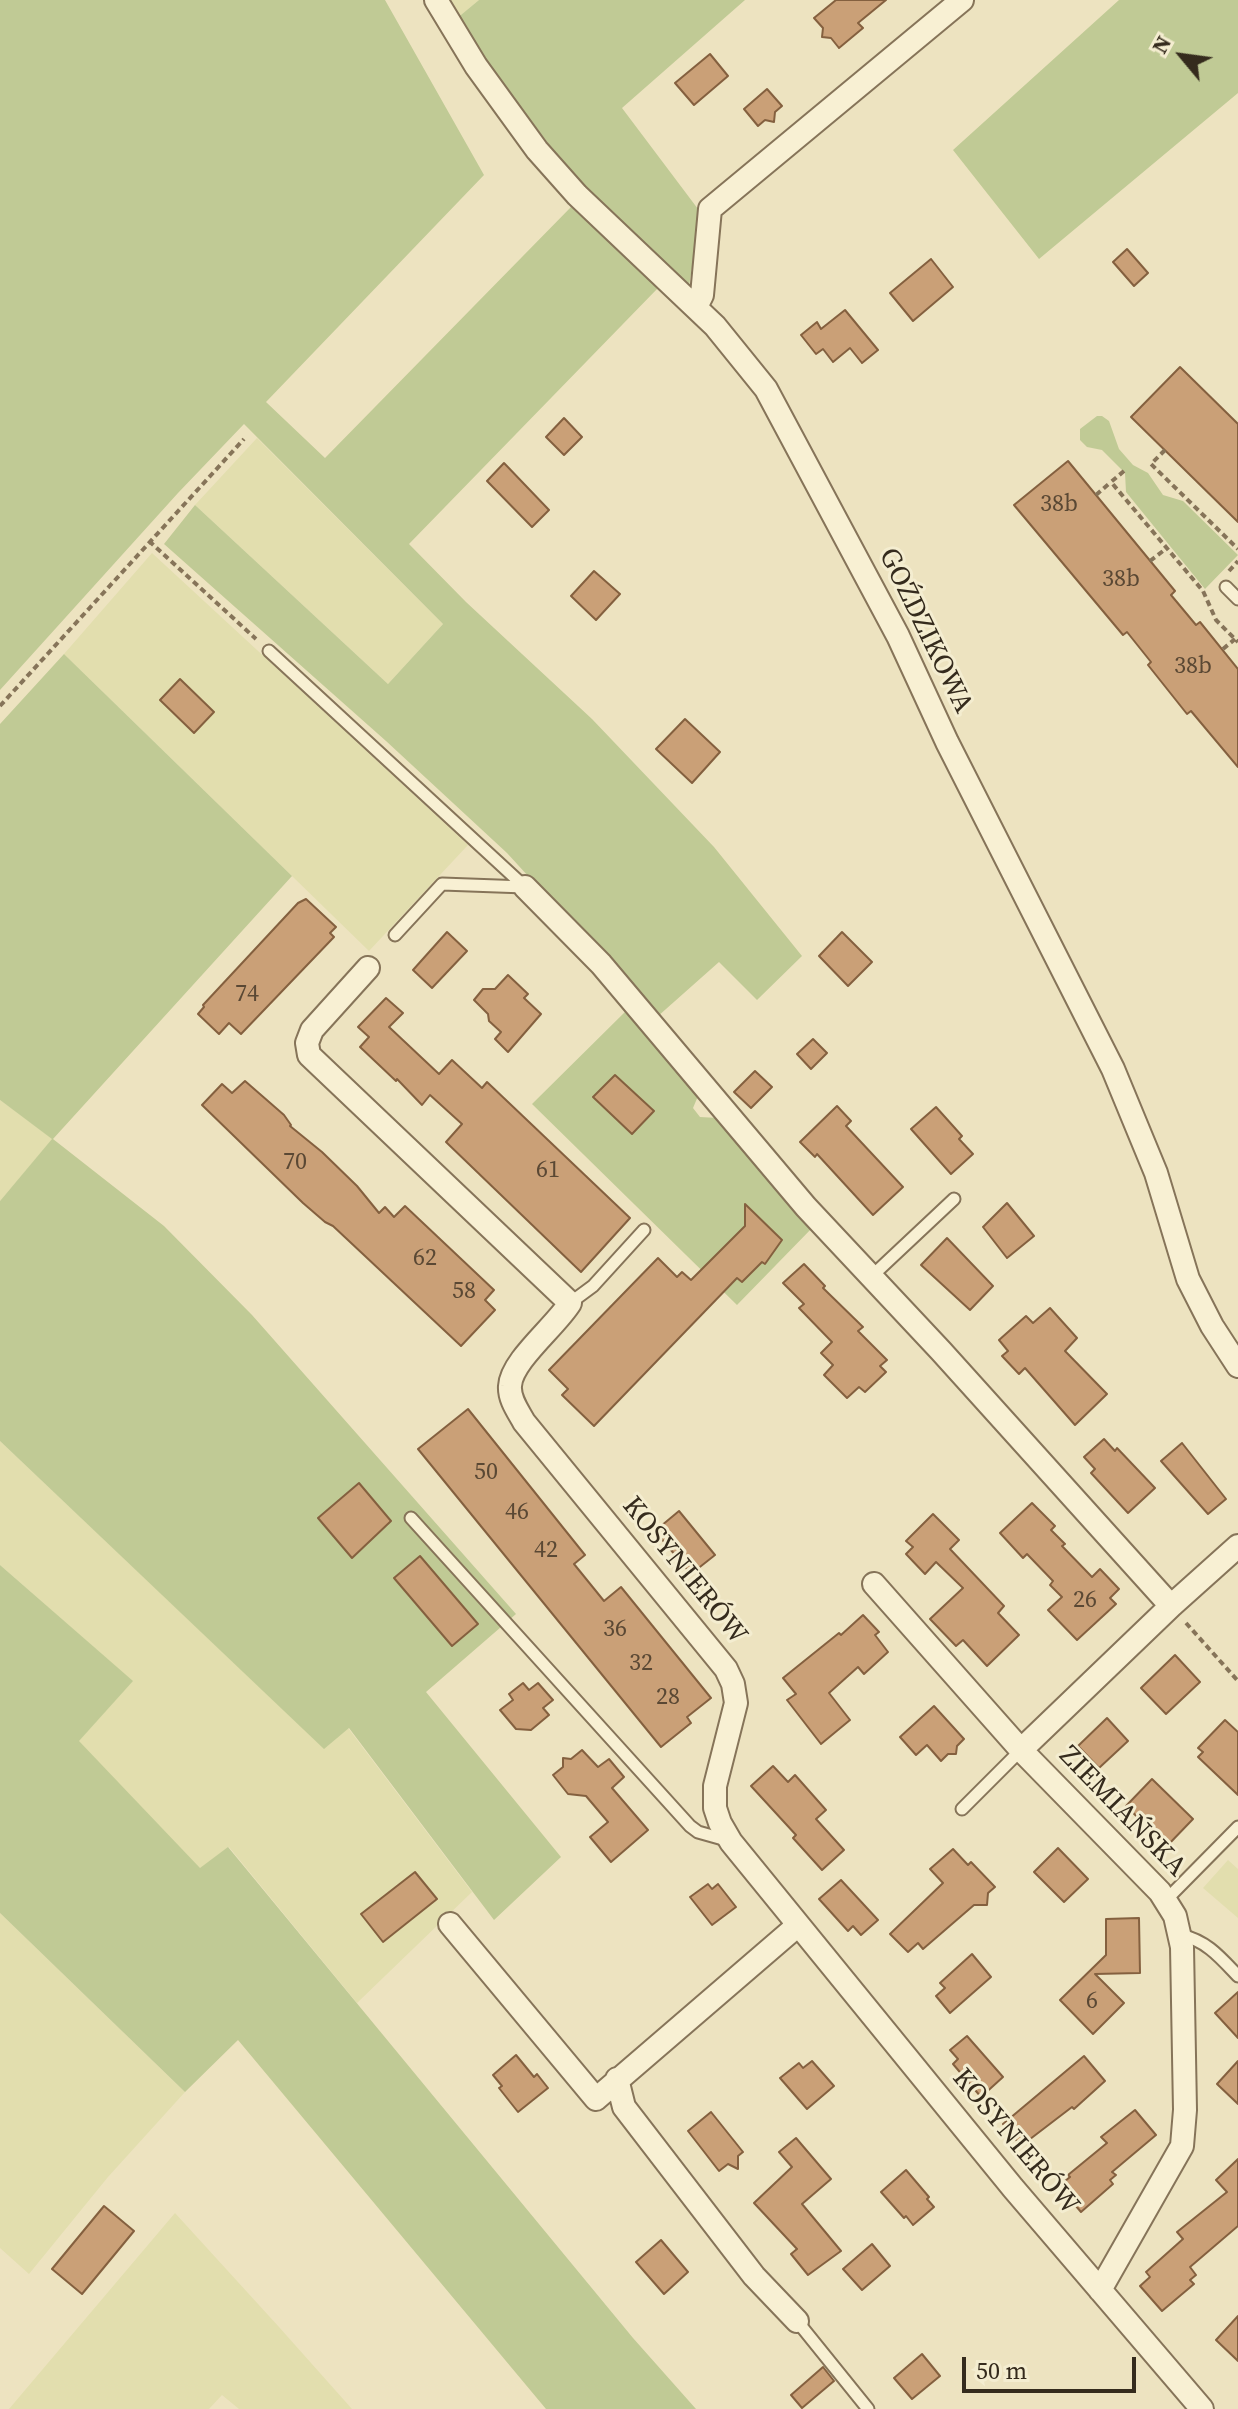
<!DOCTYPE html>
<meta charset="utf-8">
<style>
body{margin:0}
#map{position:relative;width:1238px;height:2409px;overflow:hidden;background:#ede3c0;font-family:"Source Serif 4",serif}
canvas{display:block}
.north{position:absolute;left:1142px;top:16px;width:80px;height:80px;-webkit-text-stroke:6px #f4edd0;paint-order:stroke;rotate:299deg;font-size:22px;font-weight:700;line-height:32px;text-align:center;color:#352b1d}
.north::after{content:'';display:block;margin:auto;width:28px;height:36px;background:#352b1d;clip-path:polygon(50% 0,100% 100%,50% 72%,0 100%)}
.scale{position:absolute;left:962px;top:2357px;width:174px;height:36px;box-sizing:border-box;border:4px solid #352b1d;border-top:0;padding-left:10px;font-size:24px;line-height:28px;white-space:nowrap;color:#352b1d;-webkit-text-stroke:6px #f4edd0;paint-order:stroke}
</style>
<div id="map">
<canvas width="1238" height="2409"></canvas>
<div class="north">N</div>
<div class="scale">50 m</div>
</div>
<script>
const ctx = document.querySelector('canvas').getContext('2d');
ctx.lineJoin = 'round';
function fill(path, color) { ctx.fillStyle = color; ctx.fill(path, 'evenodd'); }
function trace(path, color, width, dash) { ctx.strokeStyle = color; ctx.lineWidth = width; ctx.lineCap = dash ? 'butt' : 'round'; ctx.setLineDash(dash || []); ctx.stroke(path); }
function drawText(font, color, halo, rows, align = 'center') {
  ctx.font = font + ' "Source Serif 4",serif'; ctx.lineWidth = 6; ctx.setLineDash([]); ctx.textBaseline = 'middle'; ctx.strokeStyle = halo; ctx.fillStyle = color; for (const [text, x, y, turn = 0] of rows) {
    ctx.save(); ctx.translate(x, y); ctx.rotate((+turn || 0) * Math.PI / 180); ctx.textAlign = isNaN(turn) ? turn : align; if (halo) ctx.strokeText(text, 0, 0); ctx.fillText(text, 0, 0); ctx.restore();
  }
}
const farmland = new Path2D(`
 M446 0H479L456 19Z
 M257 438 443 624 388 684 195 505Z
 M152 553 468 845 369 951 64 654Z
 M0 1100 53 1139 0 1201Z
 M0 1441 324 1748 348 1728 472 1892 357 2003 229 1847 200 1869 78 1741 132 1681 0 1565Z
 M1228 1860 1238 1869V1918L1203 1888Z
 M0 1913 185 2092 108 2177 29 2274 0 2248Z
 M175 2213 279 2327 352 2409H239L222 2395 209 2409H9Z`);
const green = new Path2D(`
 M0 0H385L484 175 266 402 325 458 571 207 658 288 409 544 466 602 592 719 714 847 802 956 757 1000 719 962 657 1017 507 853 386 741 164 544 195 505 388 684 443 624 244 424 178 493 0 690Z
 M479 0H745L622 108 701 213 689 286 567 169 456 19Z
 M1119 0H1238V93L1039 259 953 150Z
 M1097 416H1102L1109 421 1119 449 1133 465 1148 473 1163 495 1183 501 1238 555 1205 589 1126 492 1125 473 1102 450 1087 447 1080 440V429Z
 M64 654 292 876 53 1139 164 1226 252 1315 516 1614 426 1692 561 1857 494 1920 349 1728 324 1749 0 1441V1201L52 1139 0 1100V724Z
 M629 1008 701 1089 693 1108 700 1117 718 1118 814 1226 737 1305 532 1104Z
 M0 1565 133 1681 79 1741 200 1868 228 1847 633 2338 696 2409H546L238 2040 185 2092 0 1913Z`);
const building = new Path2D(`
 M836 0H886L858 23 863 28 839 48 831 38 822 37 823 28 814 18Z
 M710 54 728 76 694 105 675 83Z
 M767 89 782 106 775 112 774 122 765 120 758 126 744 109Z
 M1127 249 1148 273 1134 286 1113 262Z
 M931 259 953 287 913 321 890 293Z
 M845 310 878 350 862 363 850 348 833 362 823 349 816 354 801 335 817 322 821 329Z
 M1180 367 1238 424V522L1131 417Z
 M564 418 582 437 564 455 546 437Z
 M1068 461 1175 591 1171 595 1196 625 1200 622 1238 669V767L1191 711 1187 714 1148 665 1151 662 1127 632 1123 635 1014 505Z
 M504 463 549 510 532 527 487 481Z
 M594 571 620 594 596 620 571 596Z
 M180 679 214 712 194 733 160 700Z
 M685 719 720 752 692 783 656 749Z
 M306 899 336 927 330 933 334 937 241 1034 229 1023 219 1034 198 1014 204 1007 203 1005 298 903Z
 M447 932 467 951 432 988 413 970Z
 M842 932 872 962 848 986 819 956Z
 M508 975 528 994 524 998 541 1014 508 1052 495 1039 501 1032 489 1021 488 1014 474 1000 483 989H495Z
 M386 998 403 1013 389 1027 439 1074 452 1060 482 1088 487 1082 630 1218 581 1272 446 1142 462 1124 430 1095 422 1105 397 1079 396 1081 360 1047 369 1037 358 1027Z
 M813 1039 827 1053 811 1069 797 1054Z
 M755 1071 772 1087 751 1108 734 1092Z
 M615 1075 654 1111 632 1134 593 1097Z
 M245 1081 284 1115 291 1125 290 1126 322 1152 357 1186 379 1213 385 1207 394 1217 405 1206 494 1290 485 1300 495 1310 461 1346 333 1226 325 1222 303 1203 202 1105 222 1084 232 1093Z
 M837 1106 851 1121 846 1126 903 1187 873 1215 817 1154 815 1157 800 1142Z
 M936 1107 962 1136 959 1139 973 1154 951 1174 911 1129Z
 M1007 1203 1034 1236 1007 1258 983 1227Z
 M745 1204 782 1240 765 1264 762 1262 742 1282 737 1278 594 1426 562 1395 568 1389 549 1370 658 1258 677 1277 682 1272 691 1280 745 1226Z
 M947 1238 993 1286 970 1310 921 1265Z
 M804 1264 825 1286 823 1288 863 1327 858 1331 887 1360 880 1366 886 1372 865 1392 859 1387 847 1398 824 1375 833 1365 821 1353 832 1342 799 1308 804 1304 783 1283Z
 M1050 1308 1077 1338 1065 1351 1107 1394 1075 1425 1025 1368 1019 1374 1002 1356 1008 1351 999 1340 1026 1316 1033 1323Z
 M468 1409 585 1555 574 1564 604 1601 621 1587 711 1698 687 1717 691 1723 661 1747 418 1449Z
 M1104 1439 1115 1451 1117 1448 1155 1488 1128 1513 1091 1473 1095 1469 1084 1457Z
 M1182 1443 1226 1499 1208 1514 1161 1461Z
 M359 1483 391 1521 352 1558 318 1518Z
 M1032 1503 1055 1526 1051 1530 1065 1544 1062 1546 1092 1577 1100 1569 1119 1589 1110 1598 1116 1604 1077 1640 1048 1610 1062 1597 1050 1585 1053 1581 1027 1554 1023 1558 1000 1533Z
 M679 1511 715 1555 691 1574 655 1531Z
 M933 1514 959 1540 950 1549 1004 1606 998 1613 1019 1635 987 1666 963 1640 956 1646 930 1619 963 1588 936 1562 925 1574 906 1554 913 1547 906 1541Z
 M420 1556 478 1624 452 1646 394 1578Z
 M863 1615 879 1632 875 1635 888 1652 864 1674 858 1667 829 1693 850 1720 821 1744 787 1700 796 1694 783 1678 839 1633 841 1635Z
 M1175 1655 1200 1682 1166 1714 1141 1688Z
 M523 1683 529 1690 538 1683 553 1700 543 1708 549 1715 531 1730 516 1729 500 1710 513 1700 509 1694Z
 M934 1706 964 1739 957 1746 956 1754H948L941 1761 927 1745 916 1755 900 1737Z
 M1107 1718 1128 1741 1099 1768 1078 1746Z
 M1225 1720 1238 1732V1795L1198 1757 1203 1752 1198 1748Z
 M582 1750 598 1767 609 1759 624 1777 612 1788 648 1830 611 1862 590 1837 608 1822 586 1796 568 1794 553 1775 563 1767V1758L571 1759Z
 M773 1766 788 1782 795 1775 826 1810 816 1819 844 1850 822 1870 793 1838 796 1835 751 1786Z
 M1152 1779 1193 1819 1167 1846 1126 1806Z
 M1058 1848 1088 1879 1064 1902 1034 1872Z
 M953 1849 968 1865 971 1862 995 1887 988 1893 987 1905H974L923 1949 918 1943 908 1952 890 1934 943 1883 930 1869Z
 M415 1872 437 1899 383 1942 361 1914Z
 M841 1880 878 1920 861 1935 853 1926 848 1931 819 1899Z
 M708 1884 712 1889 718 1884 736 1907 712 1925 690 1897Z
 M1139 1918 1140 1973 1095 1974 1124 2003 1093 2034 1060 2000 1106 1955V1919Z
 M972 1954 991 1977 950 2013 936 1996 945 1988 940 1983Z
 M1238 1992V2038L1215 2013Z
 M967 2036 1003 2077 981 2097 953 2064 958 2059 950 2050Z
 M516 2055 534 2077 537 2074 548 2088 518 2112 499 2088 502 2086 493 2075Z
 M1084 2056 1105 2081 1074 2109 1072 2107 1021 2146 1003 2124Z
 M812 2061 834 2086 807 2109 780 2078 799 2063 803 2068Z
 M1238 2061V2104L1217 2084Z
 M1135 2110 1156 2135 1112 2172 1116 2175 1110 2180 1113 2184 1081 2212 1059 2186 1070 2177 1068 2175 1107 2143 1101 2137Z
 M711 2112 743 2152 738 2156V2169L728 2164 719 2171 688 2131Z
 M796 2138 831 2179 802 2204 841 2251 808 2275 791 2254 797 2249 754 2203 792 2167 779 2152Z
 M1238 2159V2226L1190 2267 1196 2275 1190 2280 1194 2284 1162 2311 1140 2286 1150 2277 1146 2272 1183 2239 1177 2232 1227 2192 1216 2180Z
 M906 2170 929 2197 927 2199 934 2207 913 2225 906 2216 904 2218 881 2192Z
 M104 2206 134 2231 82 2294 52 2269Z
 M661 2240 688 2272 664 2294 636 2262Z
 M872 2244 890 2266 862 2290 843 2269Z
 M1238 2316V2361L1216 2340Z
 M922 2354 940 2376 912 2399 894 2378Z
 M823 2367 834 2381 802 2408 791 2395Z`);
const path = new Path2D(`
 M1165 450 1151 464 1238 549
 M1124 471 1111 482 1203 591 1216 620 1238 642
 M1096 495 1111 482
 M149 541 256 639
 M1150 561 1167 548
 M1229 571 1238 561
 M1223 649 1235 639
 M0 706 244 439
 M1186 1623 1238 1681`);
const lane = new Path2D(`
 M1226 587 1238 599
 M269 651 525 887
 M395 935 442 884 525 887
 M872 1276 954 1199
 M570 1303 593 1286 644 1230
 M411 1518 690 1826 698 1832 730 1841
 M962 1809 1021 1750
 M1166 1900 1238 1827
 M1181 1935C1207 1941 1220 1957 1238 1976
 M797 2321 868 2409`);
const street = new Path2D(`
 M436 0 476 66 537 150 577 195 715 326 766 389 898 636 947 742 1113 1069 1156 1173 1188 1279 1212 1326 1238 1366
 M696 307 702 295 710 209 962 0
 M525 887 601 964 806 1207 941 1351 1171 1606
 M368 968 312 1030 307 1043 309 1055 570 1303C556 1326 511 1361 510 1386 509 1399 518 1411 524 1422L726 1669 733 1684 736 1703 715 1786V1808L720 1823 731 1842 1013 2188 1202 2409
 M874 1584 1021 1750 1160 1892 1175 1916 1182 1947 1185 2110 1182 2146 1100 2290
 M1021 1750 1171 1606 1238 1546
 M450 1924 596 2099 797 1926
 M617 2079 624 2107 754 2276 797 2321`);
const numberNames = [
 ["38b",1059,505],
 ["38b",1121,580],
 ["38b",1193,667],
 ["74",247,995],
 ["70",295,1163],
 ["61",548,1171],
 ["62",425,1259],
 ["58",464,1292],
 ["50",486,1473],
 ["46",517,1513],
 ["42",546,1551],
 ["26",1085,1601],
 ["36",615,1630],
 ["32",641,1664],
 ["28",668,1698],
 ["6",1092,2002]
];
const streetNames = [
 ["GOŹDZIKOWA",925,631,64],
 ["KOSYNIERÓW",684,1571,51],
 ["ZIEMIAŃSKA",1122,1812,46],
 ["KOSYNIERÓW",1015,2142,50]
];
fill(farmland, '#e2deae');
fill(green, '#c0ca95');
fill(building, '#caa077');
trace(building, '#84603f', 2);
trace(lane, '#867459', 15);
trace(street, '#867459', 26);
trace(path, '#867459', 4, [6, 4]);
trace(lane, '#f8f0d3', 11);
trace(street, '#f8f0d3', 22);
drawText('24px', '#5a4834', null, numberNames);
drawText('28px', '#352b1d', '#f4edd0', streetNames);
</script>
